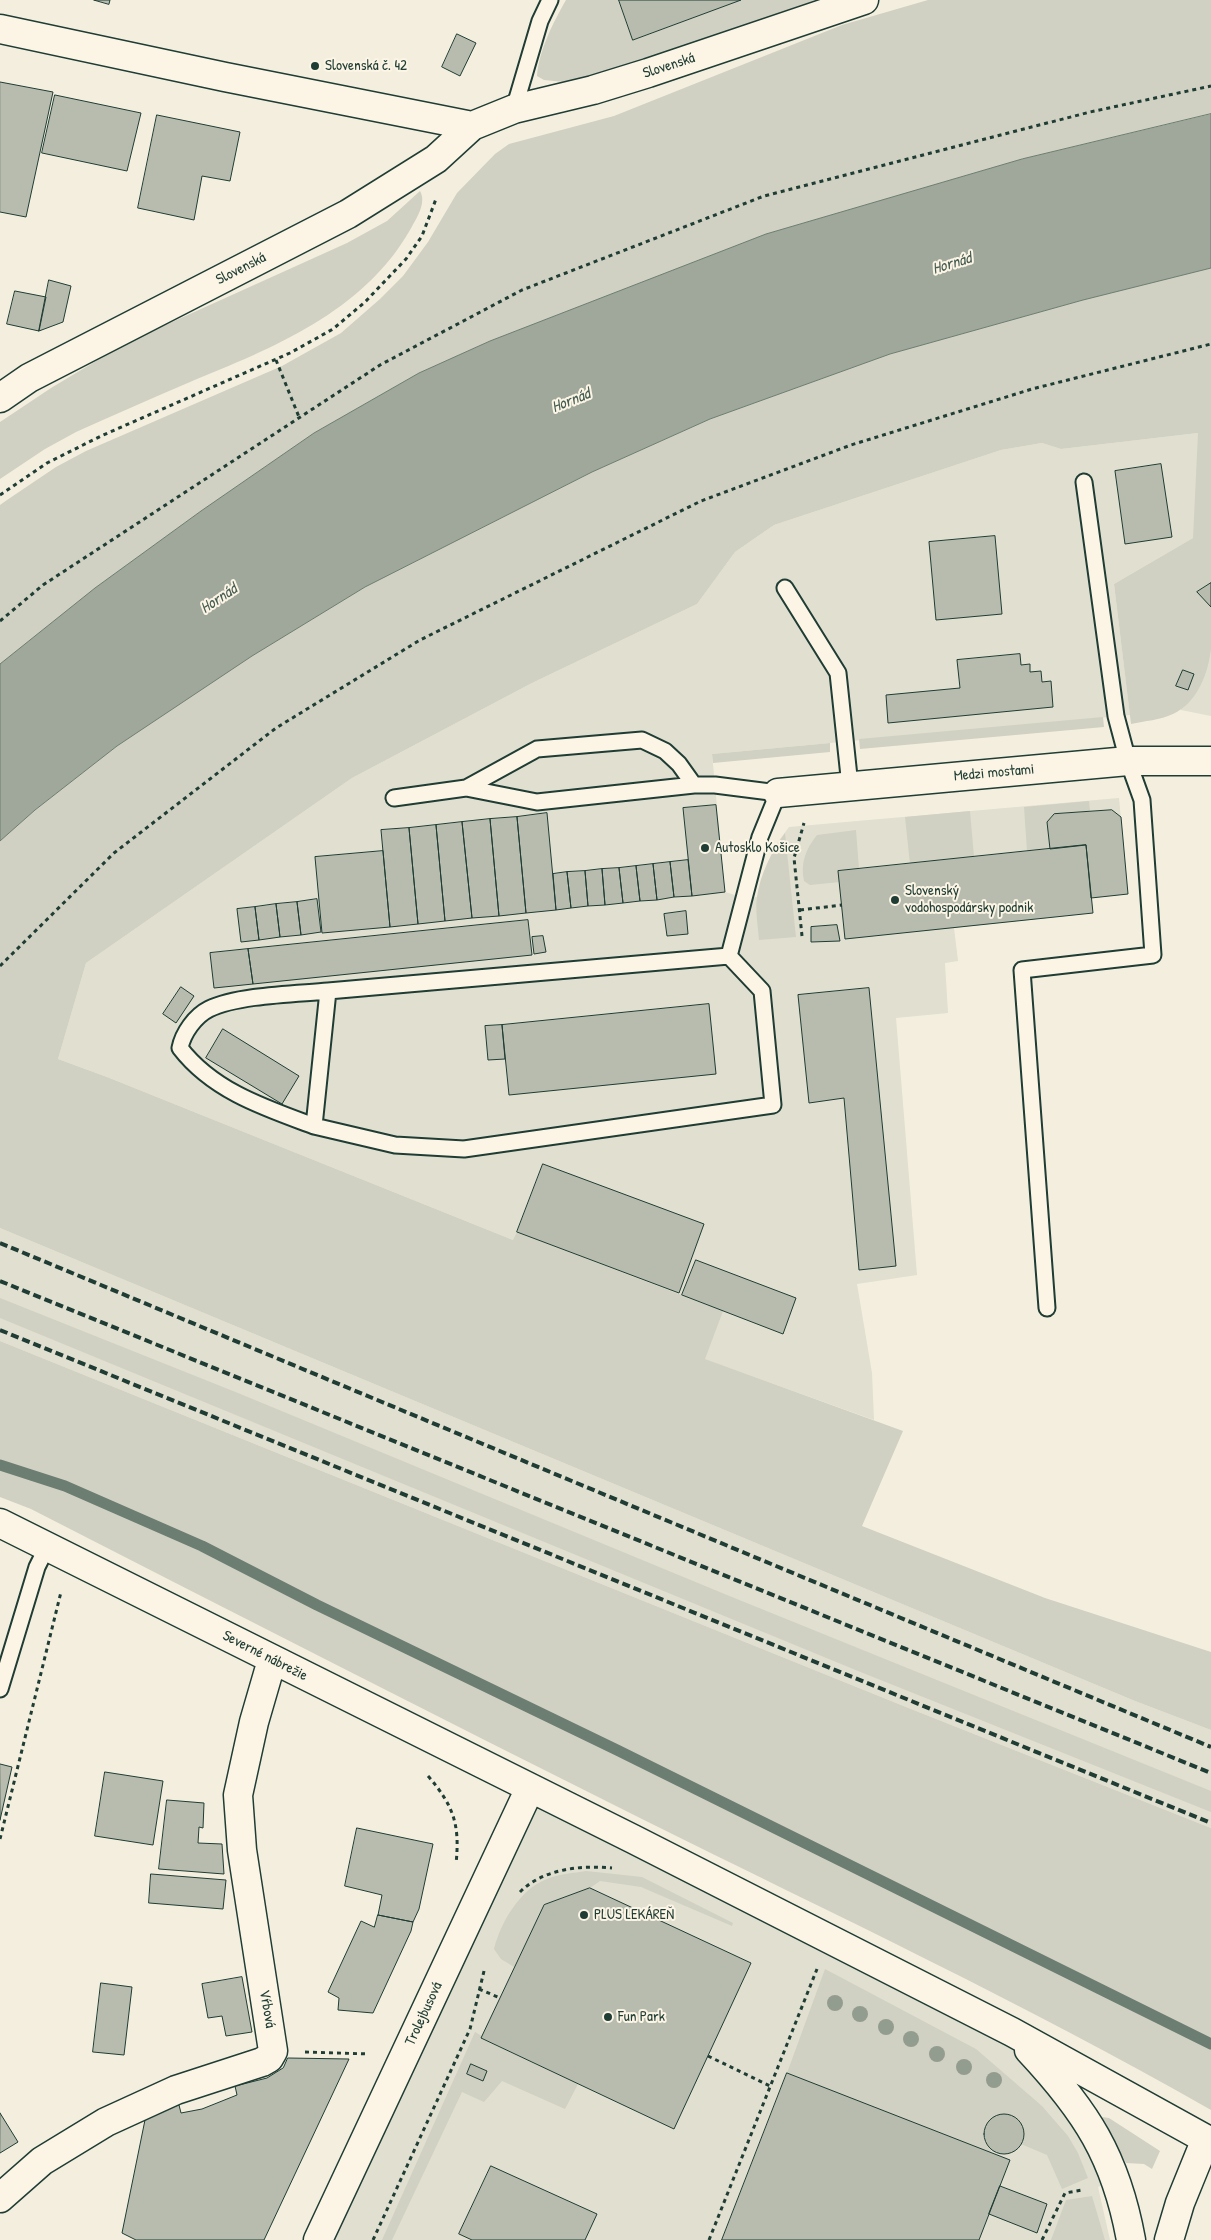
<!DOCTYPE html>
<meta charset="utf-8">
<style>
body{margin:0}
canvas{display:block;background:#f3eede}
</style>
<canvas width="1211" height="2240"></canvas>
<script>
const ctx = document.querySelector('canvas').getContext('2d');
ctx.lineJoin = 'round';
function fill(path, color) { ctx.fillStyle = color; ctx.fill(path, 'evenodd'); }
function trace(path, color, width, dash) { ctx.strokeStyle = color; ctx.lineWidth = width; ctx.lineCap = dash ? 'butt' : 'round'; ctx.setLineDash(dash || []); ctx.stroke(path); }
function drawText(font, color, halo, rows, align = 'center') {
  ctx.font = font + ' "Patrick Hand",sans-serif'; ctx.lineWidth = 4; ctx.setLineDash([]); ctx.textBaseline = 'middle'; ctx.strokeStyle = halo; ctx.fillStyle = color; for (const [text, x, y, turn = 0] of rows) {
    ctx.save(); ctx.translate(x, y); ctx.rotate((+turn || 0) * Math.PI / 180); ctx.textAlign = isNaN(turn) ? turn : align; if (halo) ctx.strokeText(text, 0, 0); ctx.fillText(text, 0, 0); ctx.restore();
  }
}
const built = new Path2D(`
 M1198 433H1211V716L1181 710 1193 538 1114 584 1130 715 712 754 725 892 745 898 757 897 775 846 789 827 1119 798 1128 894 1092 898 1093 913 954 928 958 961 945 963 948 1013 896 1018 917 1275 857 1284 872 1373 874 1420 704 1359 721 1315 513 1240 107 1077 58 1059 86 963 352 778 532 683 697 604 735 552 774 525 1001 450 1042 443 1061 449Z
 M0 1228 1135 1701 1211 1730V1828L906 1707 0 1341Z
 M530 1788 1012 2032 1116 2180 1098 2187 1110 2240H318Z`);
const green = new Path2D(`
 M566 0H619L634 40 741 0H825L574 83 544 80 537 76C539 50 553 23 566 0Z
 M928 0H1211V114L1022 159 766 234 490 341 419 373 314 433 201 511 95 588 0 664V505L7 500 56 467 86 451 282 366 341 333 380 299 403 276 428 242 457 193 495 154 509 144 614 116 842 25Z
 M420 191C427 203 416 219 410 230 363 312 273 348 190 382 152 398 114 415 76 432L45 449 0 479V422L51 388 128 342 347 243 387 221Z
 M1211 268V649C1208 674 1197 703 1173 714 1160 720 1145 721 1131 724L1114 584 1193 538 1198 433 1061 449 1042 443 1001 450 774 525 735 552 697 604 532 683 352 778 86 963 58 1059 107 1077 513 1240 517 1232 723 1311 705 1359 903 1431 862 1526 1045 1598 1211 1652V1730L1135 1701 0 1228V841L35 810 117 746 252 656 365 587 592 472 710 419 890 354 1083 300Z
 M1103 717 1104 727 860 749 859 739Z
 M830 743V752L713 763 712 754Z
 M1089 801 1090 811 1054 814 1047 822 1050 849 1027 851 1024 807Z
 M970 811 974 857 910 864 905 817Z
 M856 830 859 869 839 871 840 882 810 885 804 881C800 863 806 849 817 835Z
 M785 833 796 937 759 940C758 926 755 910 757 897 760 874 772 851 785 833Z
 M0 1298 238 1393 727 1595 1211 1791V1812L858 1671 0 1318Z
 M0 1341 906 1707 1211 1828V2110C1026 2004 833 1914 642 1819 438 1717 234 1613 31 1509L0 1497Z
 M586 1871 642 1877 733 1923 732 1926 641 1887 600 1881 590 1888 544 1905 514 1967 501 1959 494 1949C501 1922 520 1889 547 1879 559 1874 573 1873 586 1871Z
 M825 1969 976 2049 1042 2106 1068 2136 1078 2153 1088 2178 1062 2189 1047 2155 1021 2144C1024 2138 1025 2131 1022 2125 1006 2098 969 2129 991 2150L990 2153 787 2073Z
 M475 2032 482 2036V2039L578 2084 565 2109 502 2081 484 2102 462 2092 392 2240H382Z
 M1102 2117 1109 2118 1160 2151 1152 2169 1144 2164 1126 2163Z
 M1092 2196 1105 2240H1051L1066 2200Z`);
const water = new Path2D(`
 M1211 114V268L1083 300 890 354 710 419 592 472 365 587 252 656 117 746 35 810 0 841V664L95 588 201 511 314 433 419 373 490 341 766 234 1022 159Z`);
const stream = new Path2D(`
 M0 1465 65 1486 202 1546 317 1605 617 1750 1211 2044`);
const building = new Path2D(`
 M94 0H110L109 4Z
 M619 0H741L633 40Z
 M457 34 476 43 460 76 442 67Z
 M0 82 53 92 26 217 0 212Z
 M55 95 141 113 127 171 42 153Z
 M157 115 240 132 230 181 202 176 194 220 138 208Z
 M49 280 71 286 63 322 39 331Z
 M15 291 46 297 39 331 7 324Z
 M1161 464 1172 537 1125 544 1115 471Z
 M995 536 1002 614 936 620 929 542Z
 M1211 583V607L1197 592Z
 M1020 654 1021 665 1030 664V672L1041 671 1042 682 1051 681 1053 707 888 723 886 695 960 688 957 660Z
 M1183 670 1194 674 1188 690 1176 686Z
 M716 805 725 892 692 896 683 808Z
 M1112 810 1121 817 1128 894 1091 898 1086 845 1050 849 1047 822 1054 814Z
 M547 813 556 910 526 913 517 817Z
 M517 817 526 913 499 916 490 819Z
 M490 819 499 916 472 918 462 822Z
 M462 822 472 918 445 921 436 825Z
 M436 825 445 921 418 924 409 828Z
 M409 828 418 924 390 927 381 830Z
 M1086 845 1093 913 845 939 838 871Z
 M383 851 390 927 322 933 315 857Z
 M688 860 692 896 674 897 670 862Z
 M670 862 674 897 657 900 653 864Z
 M653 864 657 900 640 901 636 866Z
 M636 866 640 901 623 903 619 868Z
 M619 868 623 903 605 905 602 869Z
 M602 869 605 905 588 906 585 871Z
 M585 871 588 906 571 908 567 872Z
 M567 872 571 908 556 910 553 874Z
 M317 899 321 932 301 935 297 902Z
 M297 902 301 935 280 937 276 904Z
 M276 904 280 937 259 940 255 907Z
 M255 907 259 940 241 942 237 909Z
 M686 911 688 934 667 936 664 914Z
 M528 920 532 955 253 984 248 949Z
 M837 925 840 941 811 942V927Z
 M543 936 546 952 534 954 532 937Z
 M248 949 253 984 214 988 210 953Z
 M181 987 194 996 176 1023 163 1014Z
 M869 988 896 1266 859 1270 844 1098 809 1103 798 995Z
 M709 1004 716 1074 509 1095 502 1025Z
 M502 1025 505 1059 488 1060 485 1026Z
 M223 1029 299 1076 282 1104 206 1058Z
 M543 1164 704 1224 679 1293 517 1232Z
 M696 1260 796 1298 783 1334 682 1295Z
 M0 1764 12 1767 0 1820Z
 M105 1772 163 1781 153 1845 95 1836Z
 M167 1800 204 1803 203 1828 199 1827 198 1843 222 1844 224 1874 159 1869Z
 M357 1828 433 1844 419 1909 413 1922 378 1915 382 1895 345 1886Z
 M151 1874 226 1880 223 1909 149 1903Z
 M590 1888 751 1963 674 2129 481 2038 544 1905Z
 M378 1915 413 1922 411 1931 373 2013 338 2010 339 1998 328 1992 361 1921 374 1927Z
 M242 1977 252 2032 226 2036 222 2016 208 2018 202 1984Z
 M101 1983 132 1987 124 2055 93 2052Z
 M288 2058 349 2059 264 2240H136L122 2233 146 2115 179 2105 181 2113 202 2109 237 2095 235 2086 267 2078 283 2068Z
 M471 2064 487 2071 483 2081 467 2074Z
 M787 2073 1010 2160 979 2240H722Z
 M0 2113 18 2142 0 2153Z
 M984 2134a20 20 0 1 1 40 0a20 20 0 1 1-40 0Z
 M491 2166 597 2214 585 2240H472L459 2234Z
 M1000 2186 1047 2204 1037 2233 989 2214Z`);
const path = new Path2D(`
 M276 360 299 417
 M0 495 47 463 101 436 290 353 333 329 365 302 406 259 422 236 436 199
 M0 621 43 585 380 365 522 290 764 196 1090 112 1211 86
 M800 910 842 905
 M802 936 794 858 804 823
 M0 966 114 853 276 728 420 640 701 501 851 445 1032 389 1211 344
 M428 1776C454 1806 460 1825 456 1864
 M0 1839 61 1592
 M520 1892C543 1869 580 1865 612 1868
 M479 1989 500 1998
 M305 2052 369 2054
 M708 2056 770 2086
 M373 2240 470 2029 484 1971
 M709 2240 817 1969
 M1042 2240 1065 2193 1082 2190`);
const service = new Path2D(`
 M514 109 540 21 550 0
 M785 588 838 673 850 786
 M466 788 537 749 642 740 665 751 679 764 694 785
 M394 798 466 788 537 802 694 785H715L778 793 760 837 729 956 328 991 314 1126 395 1145 464 1149 773 1105 762 991 729 956
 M314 1126C265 1108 213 1091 180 1048 183 1033 195 1016 209 1009 238 995 295 994 328 991
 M1047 1308 1022 970 1153 955 1142 800 1128 761 1116 716 1084 482
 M0 1689 37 1567 48 1545`);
const minor = new Path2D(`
 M0 29 225 77 472 126
 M0 398 29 378 348 214 436 159 472 126 514 109 593 90 648 73 864 0
 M778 793 1128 761H1211
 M0 1523 633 1839 1012 2032 1211 2142
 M1029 2050C1086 2111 1116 2157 1131 2240
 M0 2198 42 2161 106 2122 176 2090 262 2062 269 2058 273 2051 242 1850 238 1795 254 1722 272 1660
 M318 2240 530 1788
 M1169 2240 1180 2203 1206 2139`);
const rail = new Path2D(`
 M0 1243 1211 1747
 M0 1281 1211 1773
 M0 1330 1211 1823`);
const trees = [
 [835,2003],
 [860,2014],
 [886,2027],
 [911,2039],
 [937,2054],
 [964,2067],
 [994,2080]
];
const markers = [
 [315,66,5,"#1f3d34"],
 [705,848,5,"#1f3d34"],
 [895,900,5,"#1f3d34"],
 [584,1915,5,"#1f3d34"],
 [608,2017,5,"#1f3d34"]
];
const poiNames = [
 ["Slovenská č. 42",325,66],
 ["Autosklo Košice",715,848],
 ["Slovenský",905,891],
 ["vodohospodársky podnik",905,908],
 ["PLUS LEKÁREŇ",594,1915],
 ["Fun Park",618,2017]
];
const streetNames = [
 ["Slovenská",669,66,-18],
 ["Slovenská",241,269,-27],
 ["Medzi mostami",994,773,-5],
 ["Severné nábrežie",265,1656,27],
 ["Vŕbová",267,2009,80],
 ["Trolejbusová",424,2014,-65]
];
const waterNames = [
 ["Hornád",952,264,-17],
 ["Hornád",571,401,-22],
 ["Hornád",219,599,-34]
];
fill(built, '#e1dfd0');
fill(green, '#d0d1c2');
fill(water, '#a0a89b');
trace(water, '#6c7d72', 1);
trace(stream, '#6c7d72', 11);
fill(building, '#b8bcae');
trace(building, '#1f3d34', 1);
trace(service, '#1f3d34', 19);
trace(minor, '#1f3d34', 31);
trace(path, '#1f3d34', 3, [4, 4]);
trace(service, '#fcf5e5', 15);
trace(minor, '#fcf5e5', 28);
trace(rail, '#1f3d34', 4, [8, 4]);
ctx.fillStyle = '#929d90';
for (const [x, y] of trees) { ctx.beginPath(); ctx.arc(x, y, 8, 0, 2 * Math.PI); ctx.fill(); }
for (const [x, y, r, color] of markers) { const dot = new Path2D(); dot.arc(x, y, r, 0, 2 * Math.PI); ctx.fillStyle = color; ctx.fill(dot); trace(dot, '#fcf5e5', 2); }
drawText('15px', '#1f3d34', '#fcf5e5', poiNames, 'left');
drawText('15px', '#1f3d34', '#fcf5e5', streetNames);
drawText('italic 16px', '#465d53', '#fcf5e5', waterNames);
</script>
